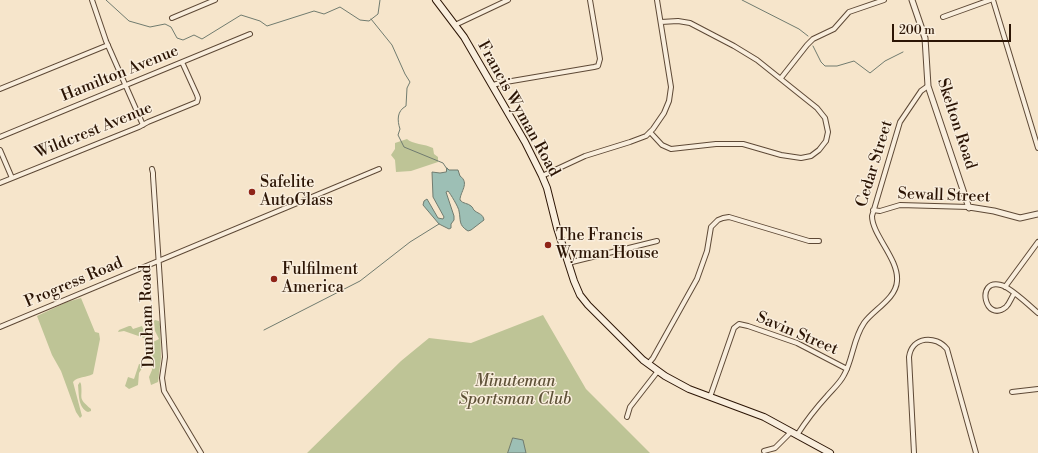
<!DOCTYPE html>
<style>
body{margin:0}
#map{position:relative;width:1038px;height:453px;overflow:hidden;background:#f6e5cb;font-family:"Libre Bodoni",serif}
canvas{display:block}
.scale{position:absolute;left:892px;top:24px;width:119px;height:18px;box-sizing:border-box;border:2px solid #2c1505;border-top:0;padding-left:5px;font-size:12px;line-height:14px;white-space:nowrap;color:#2c1505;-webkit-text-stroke:3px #f9eedd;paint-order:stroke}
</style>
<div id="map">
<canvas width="1038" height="453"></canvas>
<div class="scale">200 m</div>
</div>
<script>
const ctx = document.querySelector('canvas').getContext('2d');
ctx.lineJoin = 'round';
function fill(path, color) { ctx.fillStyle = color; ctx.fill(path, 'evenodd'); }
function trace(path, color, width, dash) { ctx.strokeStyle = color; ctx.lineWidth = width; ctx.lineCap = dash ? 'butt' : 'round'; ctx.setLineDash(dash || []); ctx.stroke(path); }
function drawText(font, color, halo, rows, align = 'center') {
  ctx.font = font + ' "Libre Bodoni",serif'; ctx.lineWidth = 3; ctx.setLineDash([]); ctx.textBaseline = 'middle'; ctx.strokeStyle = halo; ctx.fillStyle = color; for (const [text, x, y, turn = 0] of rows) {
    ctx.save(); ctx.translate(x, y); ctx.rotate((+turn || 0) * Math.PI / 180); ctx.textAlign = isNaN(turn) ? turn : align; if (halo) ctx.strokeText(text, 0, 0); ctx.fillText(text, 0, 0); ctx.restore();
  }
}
const green = new Path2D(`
 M407 139C412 144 425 144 433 148L434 154 438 157V162L411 171 396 172 395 160 391 155 395 149V143Z
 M81 298 95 332 99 333 100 339 93 374C86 378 78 376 73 382L82 416 80 418 76 412 61 371 52 355 37 316 67 302Z
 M543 315 586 389 650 453H307L401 361 429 338 471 343Z
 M155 320 159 321 160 324 161 358 158 382 151 385 149 377 152 370 151 359 154 352 152 345 153 342 159 339 155 331 154 321Z
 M129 326H131L133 329 142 326 147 339 124 331 118 332 119 330Z
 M139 364 144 365 139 373 138 385 129 389 125 386 128 377 134 379Z
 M80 382 81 384C83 399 77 397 91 409V411L88 412C78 408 79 394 78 385Z`);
const water = new Path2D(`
 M447 168 449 170H458L460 176C470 183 460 192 460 200 463 204 468 203 471 206 473 207 473 210 475 211 479 214 483 214 484 220L471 230 468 231C458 225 461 220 459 211 459 208 450 193 448 191L446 192 454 216V220L451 224V228L449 229 439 224 423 205 424 201 427 199 438 218 443 219 444 217 433 197 432 172 440 173 446 172Z
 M513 438 523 440 526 453H508Z`);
const stream = new Path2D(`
 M106 0 129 21 150 27 165 24 171 27 177 38 183 40 194 35 202 39 241 15 260 21 267 26 314 11 324 14 340 7 360 20 369 21 378 14 380 0
 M742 0 799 29 808 36
 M371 19 392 45 405 74 410 82 407 88 406 106C397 111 397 120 400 129L398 135 404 147 443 163 447 169
 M813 46 821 62 825 66H837L854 61 870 73 885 61 903 52
 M264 330 360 281 410 242 439 224`);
const minor = new Path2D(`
 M92 0 106 41 143 125
 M993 0 1038 148
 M943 17 990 0
 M172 18 215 0
 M455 25 508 0
 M781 78 807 45 813 39 834 29 849 12 884 0
 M493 85 500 83 594 67 598 66 600 59 590 0
 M0 89 108 45
 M650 132 662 145 671 149 716 144H743L781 155 801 158 811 156 819 150 826 141 828 132 825 118 817 108 757 60 734 46 690 23 678 21 661 22
 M0 137 250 34
 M0 150 12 178
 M152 169 153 173V176L165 357 162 378 164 391 201 453
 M542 176 585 156 630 142 646 136 653 129 664 113 669 101 671 87 657 0
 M0 183 139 127 148 122 197 102 198 98 197 95 182 62
 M873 210 880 211 900 205 969 207
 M568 263 657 241
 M1005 287 1038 242
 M1014 294C1011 298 1010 303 1006 307 985 324 975 278 1001 285 1010 287 1030 306 1038 313
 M0 327 379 169
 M648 364 653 358 697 279 707 251 711 227 718 220 723 218 729 217 809 241H819
 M1012 392 1038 389
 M710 397 734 328 739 324 748 326 797 343 847 369
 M627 417 630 407 658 371
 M797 435C806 421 816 408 827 396 833 389 840 383 844 375 853 359 853 339 864 323 873 310 896 299 897 281 899 259 872 235 872 216L900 122 921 91 928 86
 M764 451 775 448 791 432
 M914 453 909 357C912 336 936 335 947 349L976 453`);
const tertiary = new Path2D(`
 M912 0 925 38 928 86 969 208
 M969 207 994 211 1020 218 1038 214`);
const secondary = new Path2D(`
 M436 0 464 37 525 142 542 176 547 188 557 228 574 281 580 295 588 305 643 360 665 376 689 389 764 417 830 453`);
const markers = [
 [252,192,4,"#8f2418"],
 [548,245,4,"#8f2418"],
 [274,279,4,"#8f2418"]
];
const streetNames = [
 ["Hamilton Avenue",120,74,-22],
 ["Francis Wyman Road",518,109,61],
 ["Skelton Road",956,124,72],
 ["Wildcrest Avenue",94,131,-22],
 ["Cedar Street",875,164,-73],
 ["Sewall Street",944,196,2],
 ["Progress Road",74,283,-23],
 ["Dunham Road",148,316,-92],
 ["Savin Street",797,334,23]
];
const poiNames = [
 ["Safelite",260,183],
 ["AutoGlass",260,201],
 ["The Francis",556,236],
 ["Wyman House",556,254],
 ["Fulfilment",282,270],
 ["America",282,288]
];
const parkNames = [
 ["Minuteman",515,382],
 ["Sportsman Club",515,400]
];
fill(green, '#bec496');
fill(water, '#9dbfb5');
trace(water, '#707b6f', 1);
trace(stream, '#707b6f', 1);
trace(minor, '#5e4936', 6);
trace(tertiary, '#5e4936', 7);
trace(secondary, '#2c1505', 8);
trace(minor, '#f9eedd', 4);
trace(tertiary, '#f9eedd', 5);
trace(secondary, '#f9eedd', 6);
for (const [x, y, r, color] of markers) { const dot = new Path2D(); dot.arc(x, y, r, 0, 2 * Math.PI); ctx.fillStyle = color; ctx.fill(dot); trace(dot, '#f9eedd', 1.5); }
drawText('16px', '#2c1505', '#f9eedd', streetNames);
drawText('16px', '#2c1505', '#f9eedd', poiNames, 'left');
drawText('italic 16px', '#5f5238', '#f9eedd', parkNames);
</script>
